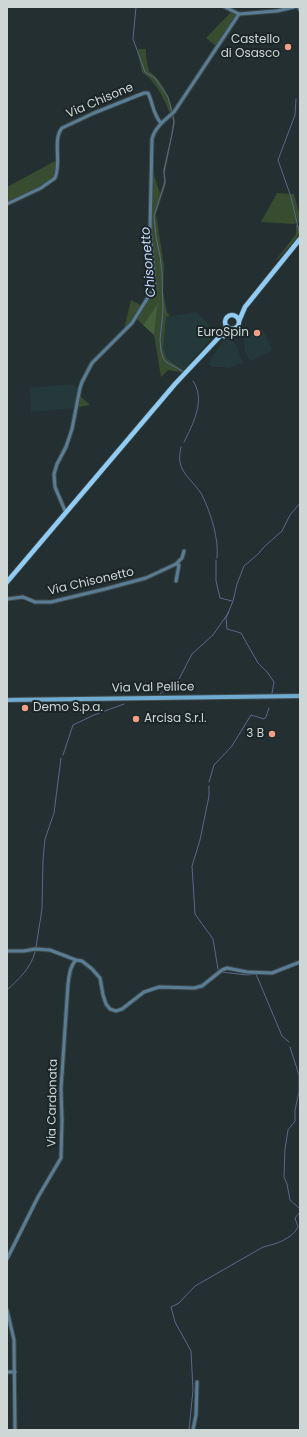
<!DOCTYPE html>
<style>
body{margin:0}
#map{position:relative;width:307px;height:1437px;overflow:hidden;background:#242f31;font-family:Poppins,sans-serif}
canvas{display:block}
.frame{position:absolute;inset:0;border:8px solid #cfd6d6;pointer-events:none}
</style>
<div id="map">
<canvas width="307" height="1437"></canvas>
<div class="frame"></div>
</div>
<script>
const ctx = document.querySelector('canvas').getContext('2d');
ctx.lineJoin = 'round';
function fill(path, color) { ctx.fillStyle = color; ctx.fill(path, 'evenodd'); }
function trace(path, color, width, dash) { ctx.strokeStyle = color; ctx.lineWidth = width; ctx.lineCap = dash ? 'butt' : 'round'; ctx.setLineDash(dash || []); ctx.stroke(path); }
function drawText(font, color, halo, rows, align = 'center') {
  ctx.font = font + ' Poppins,sans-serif'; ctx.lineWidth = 4; ctx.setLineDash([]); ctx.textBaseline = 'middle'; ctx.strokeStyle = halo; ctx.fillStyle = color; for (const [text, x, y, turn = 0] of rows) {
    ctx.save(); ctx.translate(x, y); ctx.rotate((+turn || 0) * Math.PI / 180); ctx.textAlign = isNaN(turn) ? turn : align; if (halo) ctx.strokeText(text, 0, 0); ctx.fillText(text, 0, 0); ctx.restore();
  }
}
const built = new Path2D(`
 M197 312 216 333 190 362 189 366 184 371 167 359 163 349 166 317Z
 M262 329 273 350 250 361 245 352 244 339Z
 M227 339H231L234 341 243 363 226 369 225 367H212L208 364 220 345Z
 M73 384 78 389 75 408 31 412 30 388Z`);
const green = new Path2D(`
 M231 12 236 14V17L216 46 206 38Z
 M138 49H146V57L149 71C162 80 169 96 173 111L170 114C164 98 156 82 142 72L138 53Z
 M174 114 175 122 165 173 166 184 156 214 164 265 163 292 167 312 170 316 166 317 163 349 167 359 184 371 181 372 168 370 161 377 154 335 158 305 143 325 136 318 155 289V265L151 230 152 168 160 194 164 181 163 170 171 137 173 121 172 116Z
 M57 160 54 177 42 186 7 203V187Z
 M277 193 294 194 300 216V222L293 224 261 222Z
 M296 225 300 226V235L279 258 275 261 296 234Z
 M131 300 141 305V307L130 323 124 329Z
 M80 396 90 405 79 407Z`);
const forest = new Path2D(`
 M158 304 154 335 143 325Z`);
const stream = new Path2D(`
 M136 7 133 39 145 72 155 78 168 97 172 112
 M296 99 295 115 278 160 291 197 300 236
 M173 117 174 122 172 134 164 171 165 182 154 216 156 237 160 256 162 273 163 311 160 340 161 351 163 358 166 362 184 372
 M300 243V249
 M184 442C193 424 206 400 193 381
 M181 447C180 452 179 457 180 462 182 475 196 484 202 495 211 514 219 538 217 558
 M216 560V581L220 598 232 601
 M272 693 274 682 267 672 258 663 241 633 227 629 226 618 233 601 237 584 244 566 258 554 265 546 282 531 290 515 300 503
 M160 694 179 679 192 654 213 635 229 612
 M63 755 73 725 94 715 124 704
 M209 782 214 765 232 746 251 715 264 719 266 717 269 708
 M209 786V796L200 840 192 866 195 914 213 939 218 969
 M36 947 42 909 43 860 45 839 54 813 61 758
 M221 972 247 975 256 974 282 1036 289 1042
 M7 990C19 979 31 968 35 952
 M290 1047 299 1075V1092L295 1110V1121L288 1130 285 1149 284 1177 287 1184 290 1200 300 1209
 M189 1430 193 1390 191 1351 175 1322 171 1307 179 1303 195 1286 263 1247C276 1244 292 1239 298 1227L295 1218 300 1212`);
const street = new Path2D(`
 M225 7 239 14 276 11
 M298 7 300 10
 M277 11 294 7
 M7 204 41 188 55 178C62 162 52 140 62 128L94 113 144 93H148C153 103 153 115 161 123
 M66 513 55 487 54 474 57 464 66 447 72 429 80 388 82 382 92 363 132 323 155 286 150 231 152 139C155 127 165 120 174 112L239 14
 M176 564 179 565 176 581
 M7 599 23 597 35 602H51L105 589 146 578 176 564 182 558 184 551
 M7 951H24L35 949 50 950 76 960 82 961 92 969 100 978 103 995 106 1004 110 1009 116 1011 122 1009 144 992 159 987 194 988 202 986 222 970 227 968 247 972 272 973 300 962
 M7 1259 38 1197 61 1158 62 1120 61 1089 68 984C69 976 70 966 76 960
 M7 1310 14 1340 15 1430
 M7 1372H15
 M193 1430 196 1415 197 1382`);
const secondary = new Path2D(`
 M7 700 300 696`);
const primary = new Path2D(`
 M225 322a7 7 0 1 1 14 0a7 7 0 1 1-14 0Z
 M239 321 245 307 300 239
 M224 336 228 331 232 329
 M7 582 175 384 221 335 227 326`);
const markers = [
 [288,47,4,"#f49e88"],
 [257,333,4,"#f49e88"],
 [25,708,4,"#f49e88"],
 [136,719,4,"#f49e88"],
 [272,734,4,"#f49e88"]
];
const poiNames = [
 ["Castello",280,40],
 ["di Osasco",280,54],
 ["EuroSpin",249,333],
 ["Demo S.p.a.",33,708,"left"],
 ["Arcisa S.r.l.",144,719,"left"],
 ["3 B",264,734]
];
const streetNames = [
 ["Via Chisone",100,101,-23],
 ["Via Chisonetto",91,582,-13],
 ["Via Val Pellice",153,688,-1],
 ["Via Cardonata",53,1103,-89]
];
const waterNames = [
 ["Chisonetto",149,262,-95]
];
fill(built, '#25393b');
fill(green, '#384d2f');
fill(forest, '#455e3b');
trace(stream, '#5c678e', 1);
trace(street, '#3f4a4b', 5);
trace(secondary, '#3f4a4b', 6);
trace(primary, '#3f4a4b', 6);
trace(street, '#597d95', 3);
trace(secondary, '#6fabd1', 4);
trace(primary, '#90ccf3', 4.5);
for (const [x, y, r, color] of markers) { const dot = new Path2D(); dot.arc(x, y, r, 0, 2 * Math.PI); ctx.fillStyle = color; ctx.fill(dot); trace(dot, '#1a2627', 1.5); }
drawText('12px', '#cfd6d6', '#1a2627', poiNames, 'right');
drawText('12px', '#cfd6d6', '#1a2627', streetNames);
drawText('italic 13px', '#cad6fd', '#1a2627', waterNames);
</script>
